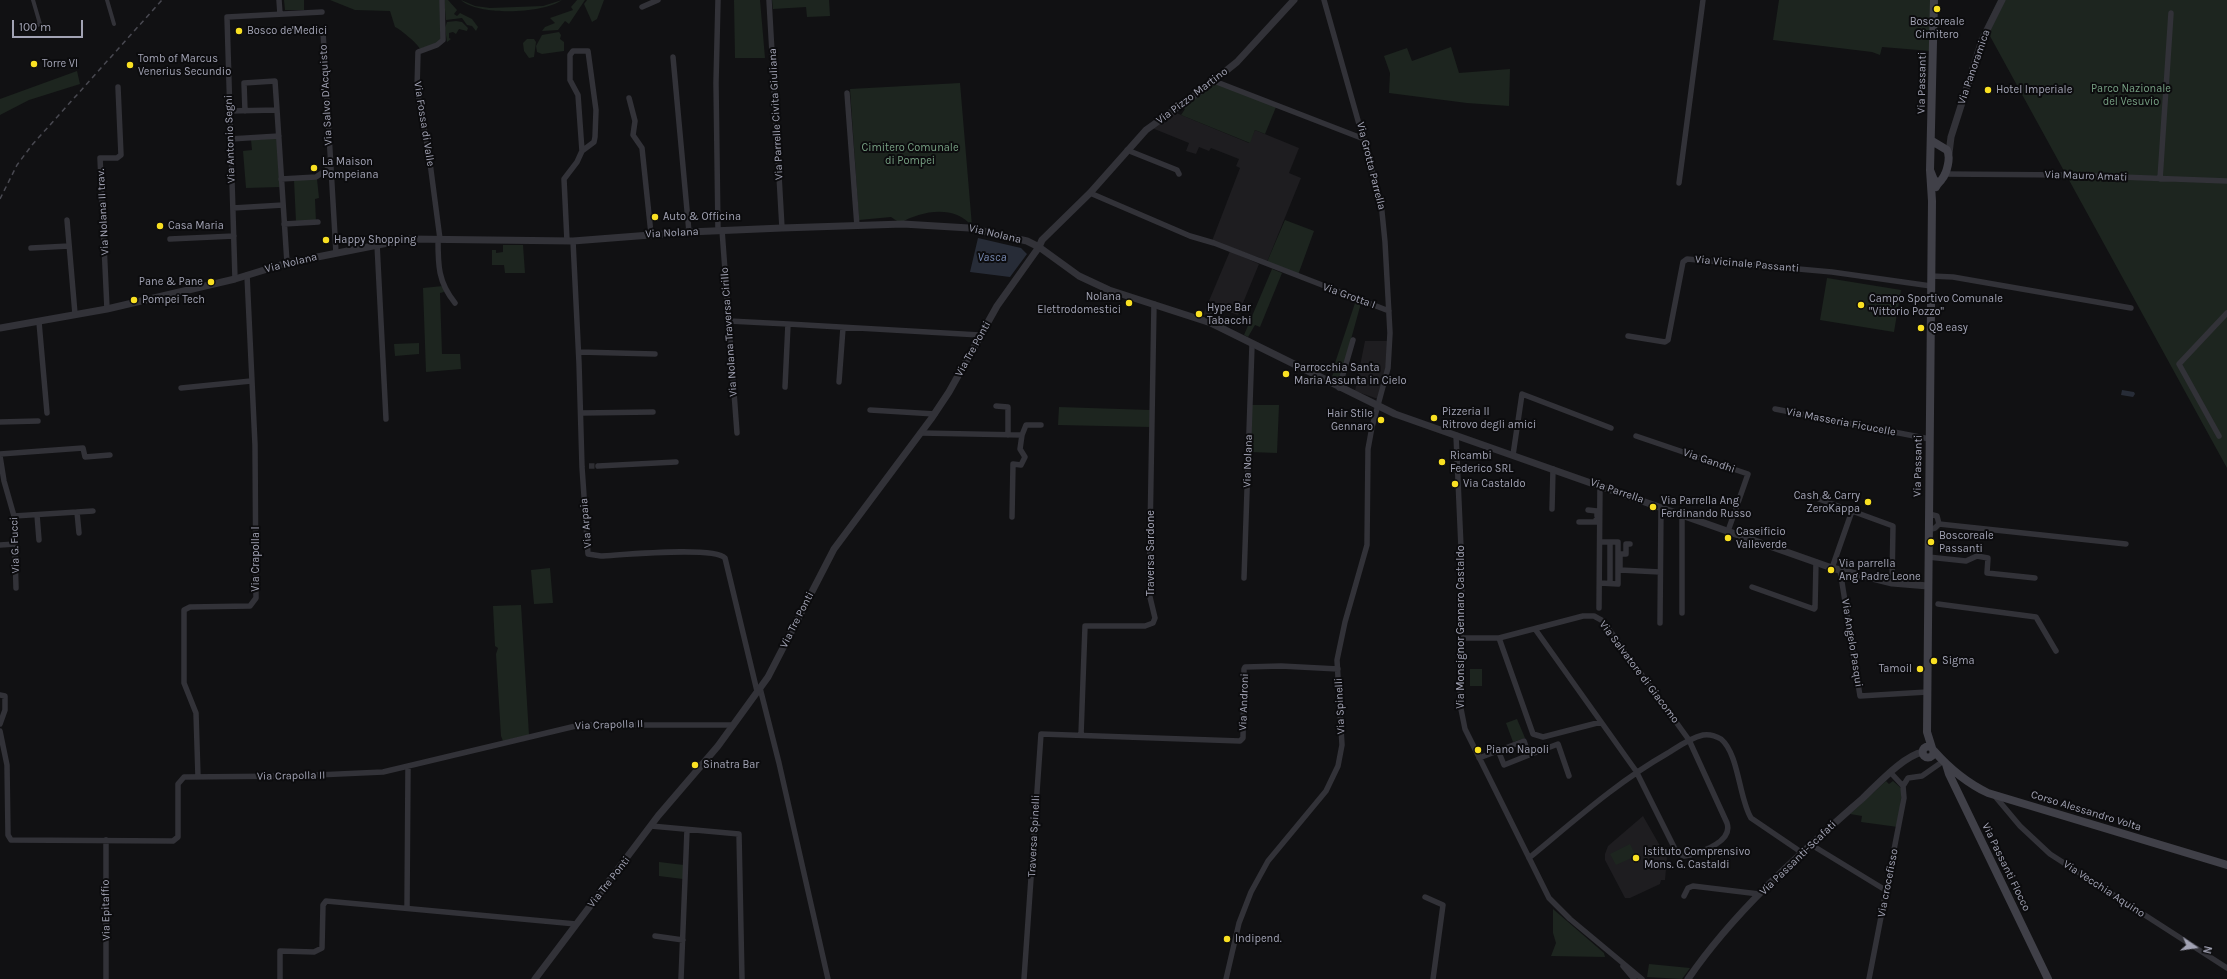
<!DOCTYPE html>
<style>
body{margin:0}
#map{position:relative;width:2227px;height:979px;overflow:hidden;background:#111113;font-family:Karla,sans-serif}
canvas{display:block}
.north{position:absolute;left:2175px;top:927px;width:40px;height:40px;-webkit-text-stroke:3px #0c0c0e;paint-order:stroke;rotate:103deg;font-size:11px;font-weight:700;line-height:16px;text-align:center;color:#a2a3b4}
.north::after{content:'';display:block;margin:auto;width:14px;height:18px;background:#a2a3b4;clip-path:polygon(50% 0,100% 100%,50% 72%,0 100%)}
.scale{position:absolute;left:12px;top:20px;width:71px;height:18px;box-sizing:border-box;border:2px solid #a2a3b4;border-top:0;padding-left:5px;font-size:12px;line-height:14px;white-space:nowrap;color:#a2a3b4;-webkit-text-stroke:3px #0c0c0e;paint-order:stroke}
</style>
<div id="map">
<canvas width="2227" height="979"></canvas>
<div class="north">N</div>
<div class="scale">100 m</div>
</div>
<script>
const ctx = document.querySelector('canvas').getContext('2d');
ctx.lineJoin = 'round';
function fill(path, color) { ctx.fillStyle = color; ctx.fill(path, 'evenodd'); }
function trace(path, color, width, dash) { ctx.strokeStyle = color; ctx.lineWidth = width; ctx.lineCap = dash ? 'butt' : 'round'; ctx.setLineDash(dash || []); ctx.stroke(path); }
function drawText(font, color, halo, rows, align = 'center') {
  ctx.font = font + ' Karla,sans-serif'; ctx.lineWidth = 4; ctx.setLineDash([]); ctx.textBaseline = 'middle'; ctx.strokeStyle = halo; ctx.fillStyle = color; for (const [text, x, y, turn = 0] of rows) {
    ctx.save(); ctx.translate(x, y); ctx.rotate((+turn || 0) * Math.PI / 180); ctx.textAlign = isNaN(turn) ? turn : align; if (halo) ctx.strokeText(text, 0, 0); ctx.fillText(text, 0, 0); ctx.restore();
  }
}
const built = new Path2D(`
 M1174 112 1249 143 1255 130 1299 148 1289 173 1301 178 1267 262 1260 260V258L1212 241 1240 168 1236 166 1239 159 1211 148 1209 151 1199 147 1196 154 1186 151 1189 143 1152 128Z
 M1230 251 1259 264 1238 315 1220 309 1215 319 1203 315Z
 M1365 341H1388L1387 367 1384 381 1380 380 1381 390 1378 399 1355 391Z
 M1643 816 1667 858 1665 880H1661L1660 884 1630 898H1625L1605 860V854L1608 846Z`);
const green = new Path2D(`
 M284 0H304V10H285Z
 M330 0H440L441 39 437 43 420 49C418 44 400 29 395 27L390 11 355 10Z
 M444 0H448L457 10 454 14 457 16 460 13 472 19 478 27 476 31 472 26 467 25 462 18 446 20Z
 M461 0 475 6 490 8 543 6 562 0C543 14 478 16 461 0Z
 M577 0H585L569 24 565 21 558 30 542 31 545 27 555 23 550 18 573 10 571 7Z
 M587 0H604L597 19 592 22 584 4Z
 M734 0H760L765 58H735Z
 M772 0H829L830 16 807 17 806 7 773 9Z
 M1779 0H1931V51L1882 47 1880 55 1872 52 1773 40Z
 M1998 0H2227V468L1985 27Z
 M456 21 462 22 468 28 467 31 459 29 456 34 453 32 449 33V38L451 39 447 42 445 28 447 22Z
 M559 32 561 35 560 39 564 42V51L542 54 537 52 536 46 542 35Z
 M527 39H534L536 42 534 57 529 58 524 51 523 43Z
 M1451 47 1459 73 1510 69 1509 106 1467 103 1389 93 1390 73 1384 56 1407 48 1412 61Z
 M77 71 80 84 29 100 0 115V99Z
 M960 83 972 226C954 204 921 211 900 223L891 217 859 220 850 89Z
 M1215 83 1276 107 1265 134 1255 130 1250 143 1181 115 1185 109 1182 107Z
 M277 138 280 187 246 188 243 151 252 150 251 140Z
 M317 179 319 198 315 199 316 222H296L294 180Z
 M1285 220 1314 231 1298 275 1267 262Z
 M503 245H523L525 273H505L504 265H492V250H496V253L503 252Z
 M1272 269 1282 273 1260 327 1255 325 1248 337 1244 335Z
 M1827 278 1901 290 1894 332 1820 320Z
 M443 286 444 292 440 293 442 354H460L461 369 426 372 423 288Z
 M1356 300 1361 303 1339 383 1331 379 1335 369H1333Z
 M419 343V354L395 356 394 344Z
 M1251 405H1279L1277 453 1250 452Z
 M1059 407 1150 410V427L1058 425Z
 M550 568 553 603 534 604 531 570Z
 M521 605 529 735 503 741 501 736 496 654 498 648 495 646 493 606Z
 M1470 669H1482V686H1470Z
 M1517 719 1525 738 1513 742 1506 723Z
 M1886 781 1889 784 1893 781 1902 789 1898 827 1861 822 1862 816 1850 814Z
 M1630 844 1636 856 1616 865 1610 854Z
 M659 862 684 865 683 879 659 876Z
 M1553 909 1604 953 1605 957 1551 956 1556 943 1553 933Z
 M1649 964 1690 968 1682 979 1647 977Z`);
const water = new Path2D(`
 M978 238 1021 248 1027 254 1010 277 970 272Z
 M2122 390 2134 392 2135 394 2133 397 2121 395Z`);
const minorTunnel = new Path2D(`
 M589 466H598`);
const pedestrian = new Path2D(`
 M33 0 40 24 34 26
 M107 0 114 24`);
const minor = new Path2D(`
 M279 0 280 14
 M718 0 716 83 718 231
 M769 0 782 228
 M642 7 658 0
 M323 32 336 253
 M673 57 689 232
 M1214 81 1364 139
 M847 93 857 226
 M629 98 635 121 633 135 642 148 651 234
 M229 111 277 110 287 263
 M245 111 244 83 275 81 277 110
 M230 139 279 136
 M1127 150 1177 170 1179 174
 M1944 174 2068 175 2227 181
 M281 179 316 177 329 168
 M2160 179 2171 13
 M1679 183 1703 0
 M1090 193 1190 236 1214 243 1389 311
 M233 208 283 205
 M67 220 75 314
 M284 224 318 222
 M722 230 737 433
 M170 239 234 236
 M438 239C438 265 438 282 455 303
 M440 239 429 155 417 89 418 52 437 45 443 40 442 0
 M567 241 564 179 577 162 582 151 594 142 595 137 596 110 588 51H573L570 55V80L578 95 582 151
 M573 241 579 363 582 467 588 554 601 556C622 555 714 546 725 558L757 691
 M377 244 386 419
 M31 248 69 246
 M1931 276 1953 277 2131 308
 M235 279 227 17 322 12
 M107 309 100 158H117L121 155 118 87
 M729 321 788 324 785 387
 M39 322 47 413
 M788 324 980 335
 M1628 336 1665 342 1668 340 1683 262 1687 259 1832 272 1931 286
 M579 352 655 354
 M839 382 843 328
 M181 388 251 381
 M1339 388 1353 340
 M996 406 1008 407V435
 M1775 409 1930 439
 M870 410 935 414
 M581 413 653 412
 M0 422 38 421
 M921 433 1022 435 1026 425H1041
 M1456 435 1462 570 1460 704 1465 729 1549 898 1570 919 1642 979
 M1636 436 1748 474 1728 531
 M2219 436 2179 364 2227 313
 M0 454 83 448 85 457 110 455
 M1513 455 1522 394 1611 428
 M0 456 4 481 14 516 16 588
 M598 466 676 462
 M1816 498 1852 511
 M1552 509 1553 469
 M1588 510 1597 511V516
 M77 512 79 533
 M1929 514 1937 516 1939 524
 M37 515 39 540
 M14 516 93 511
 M1012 517 1013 464 1021 465 1025 457 1020 449 1022 435
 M1579 522H1596V520
 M1928 530 1935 528 1939 524 2126 544
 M1630 544H1626V554H1620V570L1660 572
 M0 545 15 544
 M1928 557 1966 561 1977 556 1988 558 1987 573 2035 578
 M1832 568 1852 511 1893 526 1892 583
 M1840 570 1860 696 1927 692
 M1244 578 1252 345
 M1600 583 1618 584V542H1600
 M1610 583V542
 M1752 587 1814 609 1815 608 1816 562
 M1938 604 2036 617 2056 651
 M1599 608 1600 485
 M1682 613V514
 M1660 623 1661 507
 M1460 638H1499L1583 616H1594L1603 621 1689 740 1727 823C1733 841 1704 851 1690 855L1684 856 1677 853 1636 771 1535 629
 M1499 638 1533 734 1543 737 1601 722
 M760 688 779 763 828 979
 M0 695 5 696V710L0 724
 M0 731 7 765 8 835 11 840 173 841 178 837V784L184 777 295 776 383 772 580 725H733
 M1081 735 1085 626H1145L1153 623 1155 618 1149 593 1154 304
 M1498 750 1504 765 1529 755
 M1479 758 1524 741 1529 755 1558 744 1569 776
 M198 777 196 713 184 683V610L190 607 250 606 256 598 255 445 247 275
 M1903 786 1908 778 1922 776 1942 762
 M1994 795 2020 826 2050 854 2227 968
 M651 826 739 834 742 979
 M1810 844 1887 891
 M1529 858C1574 821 1617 782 1668 753 1679 746 1690 738 1703 735 1709 734 1716 736 1721 739 1739 754 1739 799 1751 818L1801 852
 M1684 896 1688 888 1693 886 1759 894
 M1425 897 1443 905 1433 979
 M407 908 408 767
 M655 936 683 940
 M1623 966 1634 979
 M106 979V840
 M280 979V951L314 952 322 948 323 905 326 901 576 924
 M681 979 687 830
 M1024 979 1041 734 1240 741 1243 738 1244 669 1245 667 1281 666 1338 669
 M1226 979 1239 923 1251 892 1268 861 1326 791 1338 766 1342 745 1337 660 1345 622 1367 545 1368 449 1372 427 1388 368 1390 333 1385 242 1381 202 1324 0
 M1869 979 1904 798 1903 786 1891 773`);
const tertiary = new Path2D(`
 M1949 153 1951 137 1982 40 2002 0
 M0 328 107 309 235 279 287 263 408 239 573 241 689 232 782 228 903 224 969 228 1027 241 1039 247 1079 276 1109 290 1211 323 1395 414 1832 568 1892 583 1928 586
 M535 979 658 816 718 746 768 677 834 549 931 419 949 392 997 306 1039 247 1042 240 1090 193 1146 130 1202 90 1237 62 1294 0
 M1688 979C1736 909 1800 854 1863 798 1878 784 1903 756 1923 752`);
const secondary = new Path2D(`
 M1934 0 1930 170 1934 180 1938 182
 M1932 141 1947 150C1951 157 1947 173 1942 179 1940 183 1938 182 1936 187
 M1930 170 1932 201 1927 732 1932 748
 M1922.5 752a5.5 5.5 0 1 1 11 0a5.5 5.5 0 1 1-11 0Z
 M1934 751C1949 768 1967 783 1988 793L2227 865
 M1946 764 1949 774 2048 979`);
const rail = new Path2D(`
 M0 199 17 165 32 145 162 0`);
const markers = [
 [1937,9,4,"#f9e022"],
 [239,31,4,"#f9e022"],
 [34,64,4,"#f9e022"],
 [130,65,4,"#f9e022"],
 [1988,90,4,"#f9e022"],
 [314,168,4,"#f9e022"],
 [655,217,4,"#f9e022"],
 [160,226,4,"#f9e022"],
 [326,240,4,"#f9e022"],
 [211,282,4,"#f9e022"],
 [134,300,4,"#f9e022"],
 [1129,303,4,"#f9e022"],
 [1861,305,4,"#f9e022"],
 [1199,314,4,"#f9e022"],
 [1921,328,4,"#f9e022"],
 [1286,374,4,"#f9e022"],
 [1434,418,4,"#f9e022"],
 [1381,420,4,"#f9e022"],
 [1442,462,4,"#f9e022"],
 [1455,484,4,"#f9e022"],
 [1868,502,4,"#f9e022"],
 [1653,507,4,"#f9e022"],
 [1728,538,4,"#f9e022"],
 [1931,542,4,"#f9e022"],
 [1831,570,4,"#f9e022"],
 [1934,661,4,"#f9e022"],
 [1920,669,4,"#f9e022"],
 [1478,750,4,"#f9e022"],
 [695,765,4,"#f9e022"],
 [1636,858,4,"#f9e022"],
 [1227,939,4,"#f9e022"]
];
const poiNames = [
 ["Boscoreale",1937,22,"center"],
 ["Cimitero",1937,35,"center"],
 ["Bosco de'Medici",247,31],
 ["Tomb of Marcus",138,59],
 ["Venerius Secundio",138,72],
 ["Torre VI",42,64],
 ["Hotel Imperiale",1996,90],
 ["La Maison",322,162],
 ["Pompeiana",322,175],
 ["Auto & Officina",663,217],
 ["Casa Maria",168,226],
 ["Happy Shopping",334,240],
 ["Pane & Pane",203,282,"right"],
 ["Nolana",1121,297,"right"],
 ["Elettrodomestici",1121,310,"right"],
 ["Campo Sportivo Comunale",1869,299],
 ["\"Vittorio Pozzo\"",1869,312],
 ["Pompei Tech",142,300],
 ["Hype Bar",1207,308],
 ["Tabacchi",1207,321],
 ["Q8 easy",1929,328],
 ["Parrocchia Santa",1294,368],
 ["Maria Assunta in Cielo",1294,381],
 ["Pizzeria Il",1442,412],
 ["Ritrovo degli amici",1442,425],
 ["Hair Stile",1373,414,"right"],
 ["Gennaro",1373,427,"right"],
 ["Ricambi",1450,456],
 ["Federico SRL",1450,469],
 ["Via Castaldo",1463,484],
 ["Cash & Carry",1860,496,"right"],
 ["ZeroKappa",1860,509,"right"],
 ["Via Parrella Ang",1661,501],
 ["Ferdinando Russo",1661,514],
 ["Caseificio",1736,532],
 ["Valleverde",1736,545],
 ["Boscoreale",1939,536],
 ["Passanti",1939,549],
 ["Via parrella",1839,564],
 ["Ang Padre Leone",1839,577],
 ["Sigma",1942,661],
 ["Tamoil",1912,669,"right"],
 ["Piano Napoli",1486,750],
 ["Sinatra Bar",703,765],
 ["Istituto Comprensivo",1644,852],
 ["Mons. G. Castaldi",1644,865],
 ["Indipend.",1235,939]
];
const streetNames = [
 ["Via Panoramica",1974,67,-71],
 ["Via Passanti",1922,83,-89],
 ["Via Salvo D'Acquisto",326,95,-93],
 ["Via Pizzo Martino",1192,96,-37],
 ["Via Parrelle Civita Giuliana",776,114,-93],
 ["Via Fossa di Valle",424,124,81],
 ["Via Antonio Segni",230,139,-92],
 ["Via Grotta Parrella",1371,166,76],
 ["Via Mauro Amati",2086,176,2],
 ["Via Nolana II trav.",103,212,-93],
 ["Via Nolana",672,233,-3],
 ["Via Nolana",995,234,13],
 ["Via Nolana",291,263,-14],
 ["Via Vicinale Passanti",1747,264,5],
 ["Via Grotta I",1349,296,20],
 ["Via Nolana Traversa Cirillo",729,332,-94],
 ["Via Tre Ponti",973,349,-61],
 ["Via Masseria Ficucelle",1841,422,11],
 ["Via Nolana",1248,461,-88],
 ["Via Gandhi",1709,461,19],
 ["Via Passanti",1918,466,-89],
 ["Via Parrella",1617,491,19],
 ["Via Arpaia",586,523,-95],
 ["Via G. Fucci",15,545,-92],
 ["Traversa Sardone",1151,553,-90],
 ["Via Crapolla I",256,559,-90],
 ["Via Tre Ponti",797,620,-63],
 ["Via Monsignor Gennaro Castaldo",1461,627,-90],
 ["Via Angelo Pasqui",1852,643,81],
 ["Via Salvatore di Giacomo",1639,672,53],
 ["Via Androni",1244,702,-88],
 ["Via Spinelli",1340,706,-93],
 ["Via Crapolla II",609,725,-2],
 ["Via Crapolla II",291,776,-1],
 ["Corso Alessandro Volta",2086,811,17],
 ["Traversa Spinelli",1034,836,-87],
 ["Via Passanti-Scafati",1798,858,-44],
 ["Via Passanti Flocco",2006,867,64],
 ["Via Tre Ponti",609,882,-52],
 ["Via crocefisso",1888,883,-79],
 ["Via Vecchia Aquino",2104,889,33],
 ["Via Epitaffio",106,910,-91]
];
const parkNames = [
 ["Parco Nazionale",2131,89],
 ["del Vesuvio",2131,102],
 ["Cimitero Comunale",910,148],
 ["di Pompei",910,161]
];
const waterNames = [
 ["Vasca",992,258]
];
fill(built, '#1e1d20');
fill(green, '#1d251f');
fill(water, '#272c37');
trace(minorTunnel, '#2e2e33', 5.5, [5.5, 3]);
trace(pedestrian, '#323238', 4);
trace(minor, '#323238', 5.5);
trace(tertiary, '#323238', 7);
trace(secondary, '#404048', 8);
trace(rail, '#494951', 1.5, [5, 4]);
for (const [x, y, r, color] of markers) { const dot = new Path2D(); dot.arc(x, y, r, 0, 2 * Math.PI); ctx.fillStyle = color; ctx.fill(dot); trace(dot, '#0c0c0e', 1.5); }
drawText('11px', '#a2a3b4', '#0c0c0e', poiNames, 'left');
drawText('11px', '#a2a3b4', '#0c0c0e', streetNames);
drawText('11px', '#77a083', '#0c0c0e', parkNames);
drawText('italic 12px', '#7689b1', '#0c0c0e', waterNames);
</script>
